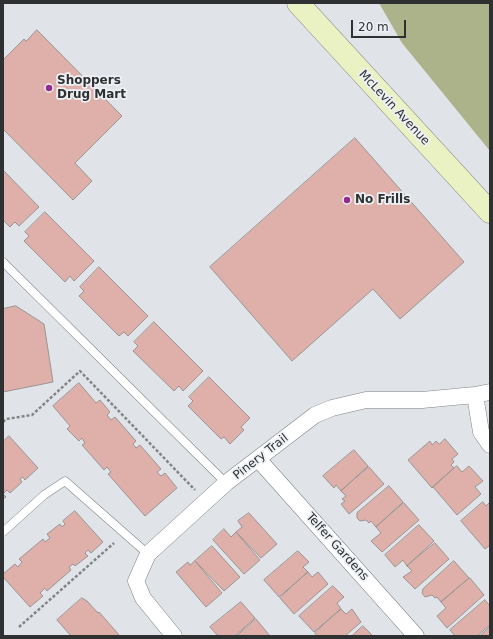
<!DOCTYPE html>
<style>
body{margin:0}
#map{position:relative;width:493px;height:639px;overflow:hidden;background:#e0e4e8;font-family:"DejaVu Sans",sans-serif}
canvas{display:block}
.frame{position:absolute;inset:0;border:4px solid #2e3031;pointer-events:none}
.scale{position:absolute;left:351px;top:20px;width:55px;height:18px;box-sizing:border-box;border:2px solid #2e3031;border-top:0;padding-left:5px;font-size:12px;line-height:14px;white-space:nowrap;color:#2e3031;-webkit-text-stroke:3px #edf1f5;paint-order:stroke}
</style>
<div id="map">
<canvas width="493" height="639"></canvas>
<div class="frame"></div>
<div class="scale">20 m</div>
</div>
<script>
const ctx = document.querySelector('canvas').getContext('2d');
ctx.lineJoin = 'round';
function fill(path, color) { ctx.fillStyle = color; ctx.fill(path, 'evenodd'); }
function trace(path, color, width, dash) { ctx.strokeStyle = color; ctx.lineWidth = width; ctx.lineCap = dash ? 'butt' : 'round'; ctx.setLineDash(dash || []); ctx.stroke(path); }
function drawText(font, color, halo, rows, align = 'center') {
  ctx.font = font + ' "DejaVu Sans",sans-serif'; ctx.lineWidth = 3.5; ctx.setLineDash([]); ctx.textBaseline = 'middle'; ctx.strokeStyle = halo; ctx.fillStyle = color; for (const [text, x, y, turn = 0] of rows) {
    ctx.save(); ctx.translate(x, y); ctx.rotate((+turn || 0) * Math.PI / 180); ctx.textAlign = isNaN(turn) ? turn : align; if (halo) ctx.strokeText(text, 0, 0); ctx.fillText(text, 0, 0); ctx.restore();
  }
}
const forest = new Path2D(`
 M379 3H490V151L402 43Z`);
const building = new Path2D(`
 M37 30 122 116 75 163 92 181 73 200 3 129V60L24 39 26 41Z
 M355 138 464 262 400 319 373 289 292 361 210 267Z
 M3 170 39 207 19 226 15 222 10 227 3 220Z
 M45 212 94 261 74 281 70 276 65 282 24 241 29 236 25 232Z
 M99 267 148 316 128 336 124 332 119 336 79 296 84 291 80 287Z
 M16 306 44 324 53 382 3 392V309Z
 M154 322 203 371 183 391 179 386 174 391 133 351 138 346 134 342Z
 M209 377 250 418 241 427 244 430 230 444 224 437 221 439 188 406 193 401 189 397Z
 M79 383 96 403 100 400 110 412 107 415 111 420 115 417 136 441 133 444 136 448 140 445 161 469 157 472 161 476 165 473 177 488 145 516 108 474 111 472 107 467 104 470 82 445 85 443 82 438 79 441 67 429 70 426 53 406Z
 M9 436 38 468 25 480 23 477 20 479 22 482 10 493 7 490 3 494 6 497 3 499V442Z
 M445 439 458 454 452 459 454 462 451 465 454 468 432 488 408 460 430 441 432 445 436 441 439 444Z
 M354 450 368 466 341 491 336 485 334 488 323 476Z
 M457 466 462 472 469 466 483 481 475 487 481 494 457 515 433 487Z
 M369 467 384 484 349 514 341 504 345 501 342 499 346 496 341 491Z
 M389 486 403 502 376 527 371 521 369 523 366 520 360 521 357 518V513Z
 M483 502 486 506 490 502V545L485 549 461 521Z
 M404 503 419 520 382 552 371 541 381 533 376 527Z
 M75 511 103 542 91 553 88 550 85 553 88 556 75 566 73 564 69 567 71 570 47 591 45 588 40 593 43 596 30 607 3 577V574L15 564 18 567 22 562 19 559 43 539 45 542 50 538 47 534 60 524 62 527 65 524 63 521Z
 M249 513 277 544 261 558 236 532 242 527 238 521Z
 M419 525 434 541 407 566 403 560 395 567 385 555Z
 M224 529 231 537 236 532 260 560 244 574 213 540Z
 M435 543 449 559 415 589 403 577 412 571 407 566Z
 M212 546 240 577 224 591 195 561Z
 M298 551 309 562 303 567 308 572 279 597 264 580Z
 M195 561 222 593 206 607 176 572 188 562 190 565Z
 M454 561 469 578 441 602 437 597 435 598 432 595 425 597 422 593 423 589Z
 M308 572 312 577 318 572 328 584 294 614 280 598Z
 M470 578 484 595 447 628 437 616 446 608 441 602Z
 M333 586 344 597 337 603 341 609 314 632 299 616Z
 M82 598 87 601 98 613 99 612 120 636H71L57 620Z
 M485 600 490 606V625L477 636H455L450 630Z
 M241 602 255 618 235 636H218L210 627Z
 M341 609 346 614 352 609 361 622 345 636H317L315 633Z
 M256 619 270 636H237Z
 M363 626 373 636H352Z
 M490 627V636H480Z`);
const path = new Path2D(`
 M3 422 6 419 32 415 80 371 195 490
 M19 627 114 543`);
const lane = new Path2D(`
 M3 262 226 483
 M3 532 44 495 65 481 148 554`);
const street = new Path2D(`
 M475 395 481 432 490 445
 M258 459 416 636
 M174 636 143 598 136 581 148 554 226 483 315 415 332 408 366 400H422L475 395 490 392`);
const secondary = new Path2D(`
 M298 3 490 212`);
const markers = [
 [49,88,4,"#942a8d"],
 [347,200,4,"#942a8d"]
];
const poiNames = [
 ["Shoppers",57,81],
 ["Drug Mart",57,95],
 ["No Frills",355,200]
];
const streetNames = [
 ["McLevin Avenue",394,108,47],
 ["Pinery Trail",261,457,-38],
 ["Telfer Gardens",337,547,48]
];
fill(forest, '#acb28a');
fill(building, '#deb0a9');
trace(building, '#999493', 1);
trace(lane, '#808386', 9);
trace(street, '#808386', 17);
trace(secondary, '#808386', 23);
trace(path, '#828587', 2.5, [3, 2]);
trace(lane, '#fff', 8);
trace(street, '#fff', 16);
trace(secondary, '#eaf1c2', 22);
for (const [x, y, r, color] of markers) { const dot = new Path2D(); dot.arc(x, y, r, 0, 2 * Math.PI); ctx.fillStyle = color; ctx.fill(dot); trace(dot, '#edf1f5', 1.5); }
drawText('bold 12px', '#2e3031', '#edf1f5', poiNames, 'left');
drawText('12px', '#2e3031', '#edf1f5', streetNames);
</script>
